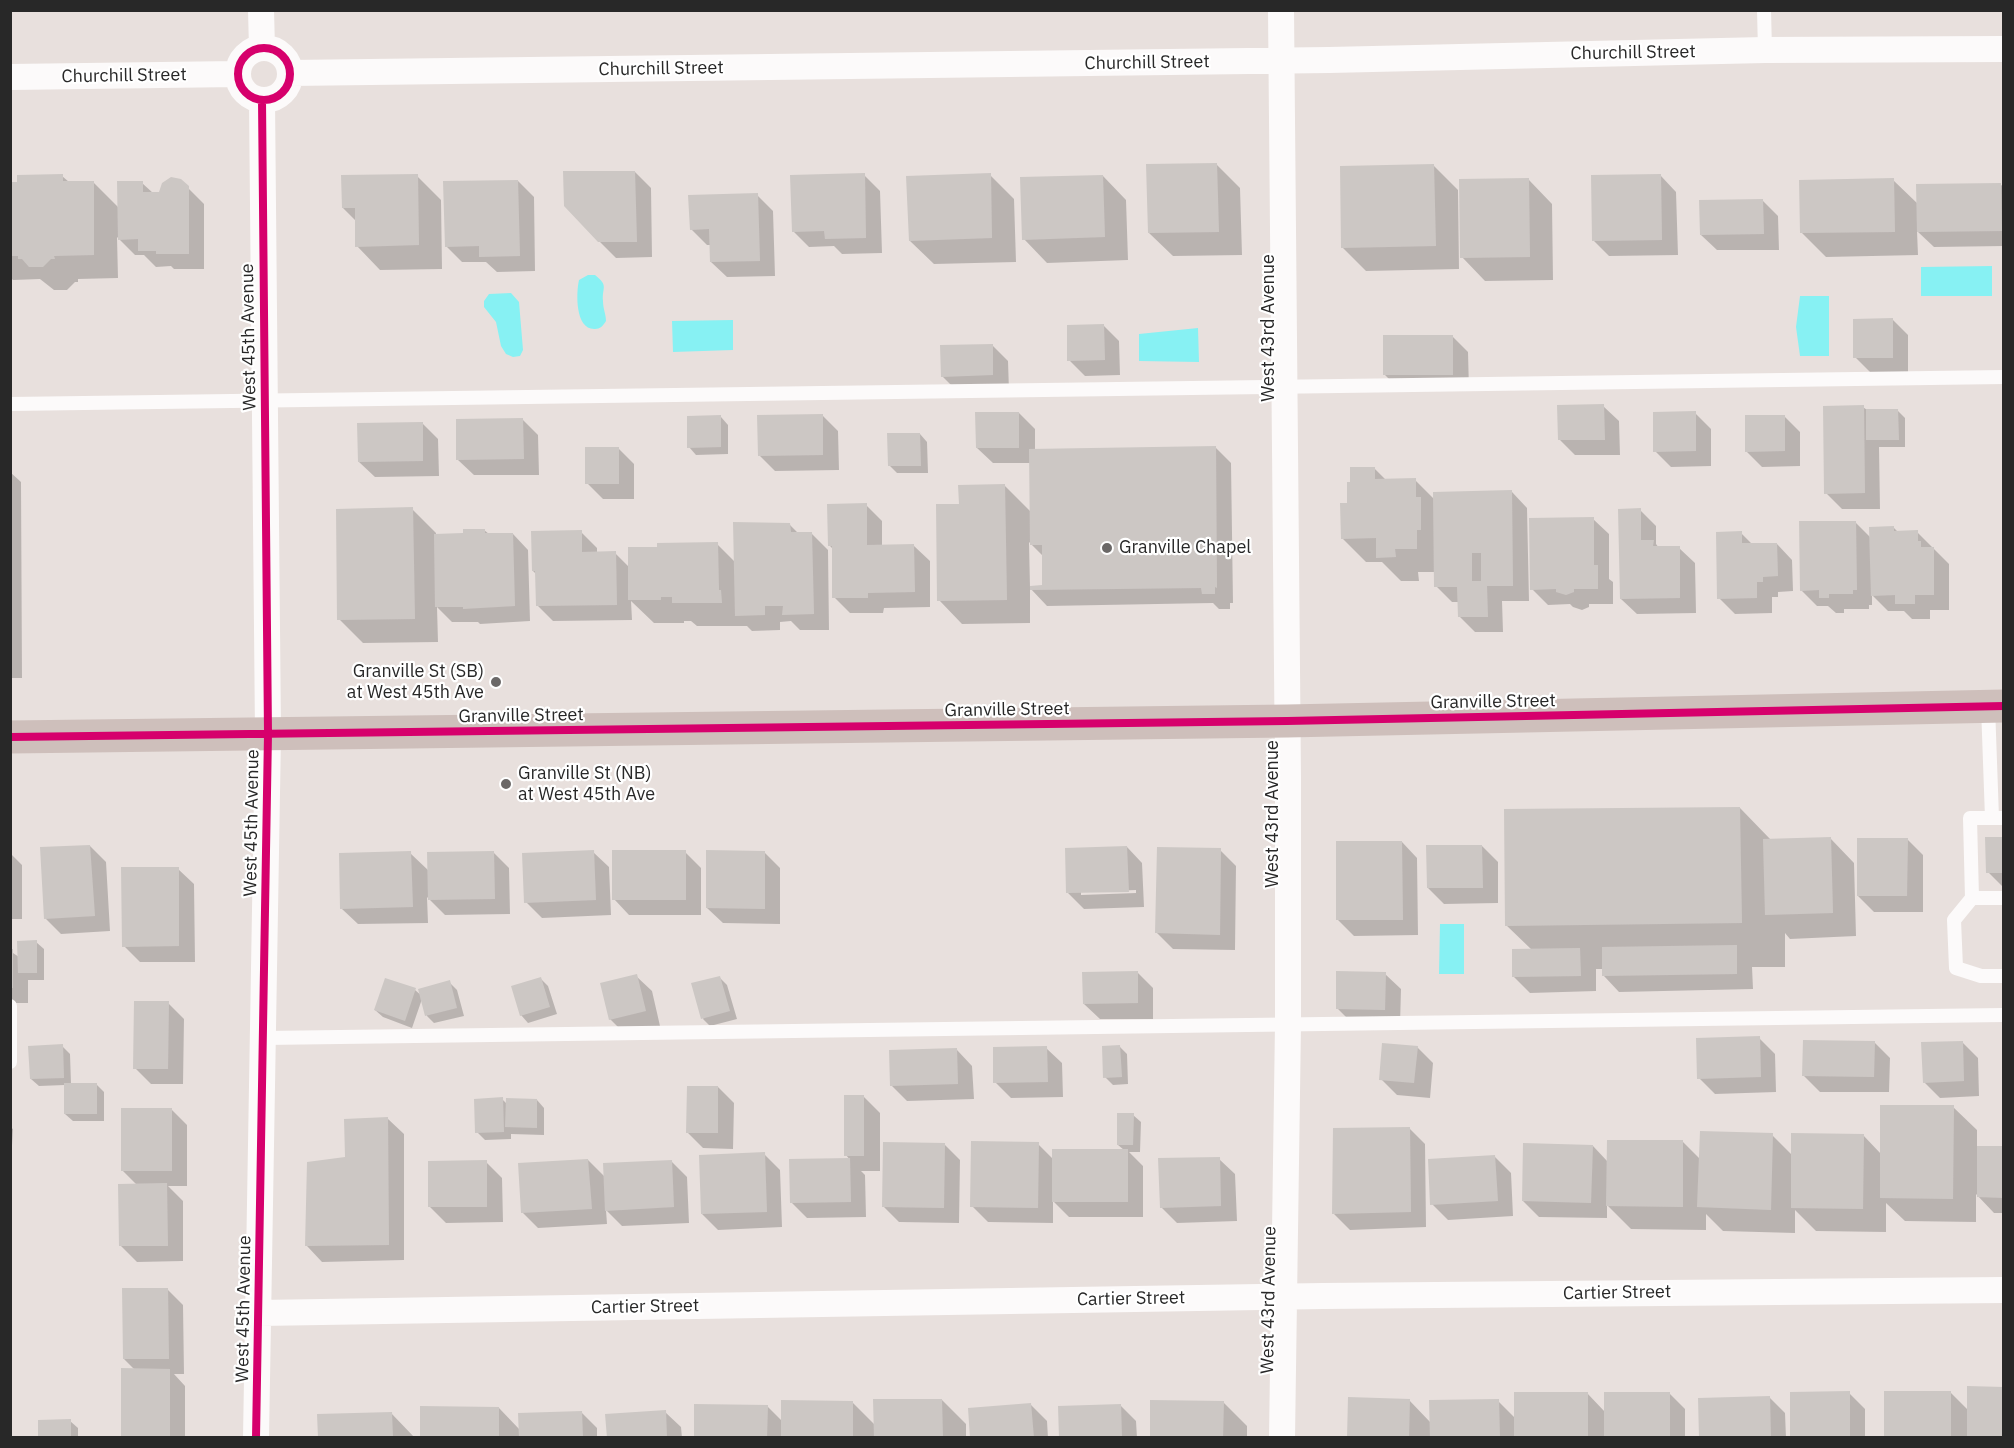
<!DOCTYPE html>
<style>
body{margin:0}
#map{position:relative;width:2014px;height:1448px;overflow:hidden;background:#e8e0dd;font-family:"IBM Plex Sans",sans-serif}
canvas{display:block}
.frame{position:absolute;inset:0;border:12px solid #282828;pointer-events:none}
</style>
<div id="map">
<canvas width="2014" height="1448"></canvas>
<div class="frame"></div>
</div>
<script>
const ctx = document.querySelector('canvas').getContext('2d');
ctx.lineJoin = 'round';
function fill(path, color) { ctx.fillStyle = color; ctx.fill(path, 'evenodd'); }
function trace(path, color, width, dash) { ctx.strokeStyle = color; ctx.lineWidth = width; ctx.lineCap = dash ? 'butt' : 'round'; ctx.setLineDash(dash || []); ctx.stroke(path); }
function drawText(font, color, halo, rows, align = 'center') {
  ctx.font = font + ' "IBM Plex Sans",sans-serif'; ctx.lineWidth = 4.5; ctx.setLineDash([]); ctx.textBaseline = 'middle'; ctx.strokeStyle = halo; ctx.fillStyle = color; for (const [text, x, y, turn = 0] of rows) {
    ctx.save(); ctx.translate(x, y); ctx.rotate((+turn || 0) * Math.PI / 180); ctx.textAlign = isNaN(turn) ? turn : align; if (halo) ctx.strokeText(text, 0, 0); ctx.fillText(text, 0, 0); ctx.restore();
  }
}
const water = new Path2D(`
 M1992 266V296H1921V267Z
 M588 275H595C609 286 602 287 603 301 603 309 606 314 606 321 603 326 600 329 595 329 575 330 576 293 579 280Z
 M511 293 519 302 523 350 520 356 513 357 506 354 501 346 496 322 484 307V301L489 294Z
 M1800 296H1829V356H1800L1796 327Z
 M733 320V350L673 352 672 321Z
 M1198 328 1199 362 1139 361V334Z
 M1440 924H1464V974H1439Z`);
const shadow = new Path2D(`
 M1216 164 1240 188 1242 255 1173 256 1149 233Z
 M1434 166 1458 190 1459 269 1366 271 1342 247Z
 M635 172 651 188 652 257 616 258 599 241Z
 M864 175 880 191 882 253 842 254 834 246 809 247 793 231Z
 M990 175 1014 199 1016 262 934 264 910 241Z
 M62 176 69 182H93L119 208 142 183 153 193H160L180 180 204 204V269H174L171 266 156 267 144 255H135L117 237 118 278 78 279V282H75L67 290H54L40 279 13 280 10 277V184Z
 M417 176 441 200 442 269 380 270 357 246 356 221 343 208Z
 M1103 176 1126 200 1128 260 1047 263 1024 239Z
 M1661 176 1676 192 1678 255 1609 256 1593 240Z
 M1529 180 1552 204 1553 280 1485 281 1462 257Z
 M1893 180 1918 204 2001 185 2004 187V246L1934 247 1917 231 1918 255 1826 257 1802 233Z
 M518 181 534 197 535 271 497 272 486 262H462L446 246Z
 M757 195 773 211 775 276 727 277 711 262V245H707L691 229Z
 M1762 200 1778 216 1779 250H1717L1701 235Z
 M1892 319 1908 335V373H1871L1855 357Z
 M1103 325 1119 341 1120 375 1085 376 1069 360Z
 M1452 336 1468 352 1469 390 1401 391 1385 375Z
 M992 345 1008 361 1009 391 958 392 942 376Z
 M1603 406 1619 421 1620 455H1575L1560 440Z
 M1863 407 1867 410H1897L1905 418V447H1879L1880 509H1842L1826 493Z
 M1019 413 1035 429V450L1215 447 1231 463 1233 603H1230V609H1219L1213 603 1047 606 1030 588V623L962 624 939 600 960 505 1005 486 1031 512 1030 463H993L977 448ZM1029 542 1043 556 1044 587H1030Z
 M1695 413 1711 429V466L1671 467 1655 451Z
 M823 416 838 431 839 470 775 471 759 455Z
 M1784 416 1800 432V466L1762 467 1746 451Z
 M721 417 728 425V454L696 455 689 447Z
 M522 419 538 435 539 475H474L458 460Z
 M422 423 438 439 439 476 375 477 359 462Z
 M920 434 927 442 928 473H897L889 465Z
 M618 448 634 464V499H603L587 483Z
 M1374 468 1386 480H1415L1434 499 1512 492 1527 508 1529 601H1502L1503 632H1475L1459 616V602H1452L1436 586V572H1418L1419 581H1401L1382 562H1366L1342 538 1349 505Z
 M10 472 21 482 22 678H10Z
 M866 505 882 521V546H914L930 561V607L884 608 883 613H850L834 597 833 549 830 546Z
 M412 509 436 533V535H465L484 530 489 534H513L528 550 530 621 480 624 478 622H452L437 607 438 642 363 643 339 619Z
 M1640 510 1656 526V544L1659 548H1679L1695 563 1696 613 1637 614 1621 599Z
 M1593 519 1609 534V579L1613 582V604H1589V607L1582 610 1573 607 1570 604 1548 605 1532 589Z
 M1855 522 1871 538 1894 528 1898 532H1917L1949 564V610H1930V619H1912L1904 611H1888L1872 595V605H1869V609H1844V613H1836L1828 606H1817L1801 590Z
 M790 525 799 534H812L828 550 829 630H800L791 621 780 622V630L752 631 747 626H697L691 621H684V623H654L631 601 632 620 553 621 537 605V575L533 571 581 532 597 548V553H615L629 567 717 544 735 562Z
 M1741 533 1753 545 1777 544 1792 560 1793 591 1778 592V597H1772V613L1735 614 1719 598Z
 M1740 808 1772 841 1831 839 1854 863 1856 936 1790 939 1785 933V967H1752L1753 989 1619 992 1604 976 1603 969H1596V991L1530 993 1514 977 1532 950 1506 925Z
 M1907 839 1923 855V912H1874L1858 896Z
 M2004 839V888L1988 872Z
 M1402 842 1417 858 1418 935 1354 936 1338 920Z
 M90 846 106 862 110 931 61 934 45 918Z
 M1482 846 1498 862V903L1444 904 1428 888Z
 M1127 847 1142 863 1144 907 1084 909 1068 893ZM1136 890V893L1081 895V892Z
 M1220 850 1236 866 1235 950 1173 949 1157 933Z
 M493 852 509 868 510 914 445 915 427 897 428 923 358 924 342 909 410 853 429 871Z
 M593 852 609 867 611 915 542 918 526 902Z
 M685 852 701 868V915H629L614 899Z
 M764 852 780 868V924L723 923 707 908Z
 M10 853 22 865V919H10Z
 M178 869 194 884 195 962H140L124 946Z
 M36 942 44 949V980H28V1003H10V951L19 957Z
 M1137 972 1153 988V1019H1100L1084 1004Z
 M1385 974 1401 989 1400 1025 1353 1024 1337 1008Z
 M636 976 652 991 660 1026 626 1035 610 1019Z
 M719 977 727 985 737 1019 710 1026 703 1019Z
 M541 979 548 986 557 1014 528 1023 521 1015Z
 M449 982 457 990 464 1016 434 1023 427 1016 422 999 412 1028 383 1017 375 1010 415 990 422 996Z
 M168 1003 184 1019 183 1084H151L135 1068Z
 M1759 1038 1775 1054 1776 1092 1715 1094 1699 1078Z
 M1874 1042 1890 1058 1889 1092H1820L1804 1076Z
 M1962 1042 1978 1058 1979 1096 1940 1098 1924 1082Z
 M62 1046 70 1054 71 1084H96L104 1092V1121H73L65 1114V1085L39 1086 31 1079Z
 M1120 1047 1127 1054 1128 1084 1113 1085 1105 1077Z
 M1417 1047 1433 1063 1430 1098 1397 1095 1381 1079Z
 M1046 1048 1062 1063 1063 1097 1011 1098 995 1082Z
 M957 1050 972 1066 974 1099 907 1101 891 1085Z
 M718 1087 734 1103 733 1149 703 1148 687 1132Z
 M864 1097 880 1113V1171H861L865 1175 866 1217 807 1218 791 1202 850 1160 846 1155Z
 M502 1099 507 1104 537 1100 544 1108V1135L511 1134V1139L485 1140 477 1132Z
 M1953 1107 1977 1130V1148H2004V1213H1994L1976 1194V1222L1905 1221 1886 1203V1232L1816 1231 1795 1210V1233L1723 1231 1706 1214V1230L1631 1229 1607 1205V1218L1539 1217 1523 1201 1593 1146 1608 1162 1683 1142 1700 1159 1772 1135 1792 1155 1863 1135 1881 1154Z
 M171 1109 187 1125V1186H168L183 1201V1261L137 1262 121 1246 137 1185 122 1170Z
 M1133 1115 1141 1122 1140 1152H1129L1143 1166V1217H1069L1053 1201V1223L988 1222 972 1206 1038 1144 1053 1159 1124 1150 1118 1145Z
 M388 1119 404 1134V1260L322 1262 307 1246 346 1158Z
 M10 1127 13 1129 10 1179Z
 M1409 1128 1425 1144 1426 1227 1350 1230 1334 1214Z
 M944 1144 960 1160 959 1223 899 1222 884 1207Z
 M764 1154 780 1170 782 1227 718 1230 702 1214Z
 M1495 1157 1511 1173 1513 1216 1448 1220 1432 1204Z
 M1219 1159 1235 1174 1237 1221 1177 1223 1161 1207Z
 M588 1160 605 1177 671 1161 687 1177 689 1223 622 1226 606 1210 607 1224 538 1228 522 1212Z
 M486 1162 502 1178 503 1222 446 1223 430 1207Z
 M167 1289 183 1305 184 1374H174L185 1386V1438H122L135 1370 124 1359Z
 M1950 1392 1968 1410 2004 1438H1885Z
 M1587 1393 1605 1412 1669 1393 1685 1409V1438H1348L1409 1400 1431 1423 1498 1401 1515 1418Z
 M1849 1393 1865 1409V1438H1792Z
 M1769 1397 1785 1413 1786 1438H1701Z
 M942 1400 966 1424V1438H695L767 1406 783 1422 852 1402 875 1425Z
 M1223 1402 1247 1426V1438H1151Z
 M1031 1405 1047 1421 1048 1438H972Z
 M1120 1405 1136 1421 1137 1438H1061Z
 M499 1408 520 1430 581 1412 597 1428V1438H422Z
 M665 1412 681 1427 682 1438H608Z
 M391 1413 415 1438H319Z
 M70 1421 78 1428V1438H40Z`);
const building = new Path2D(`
 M1217 163 1219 232 1148 233 1146 164Z
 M1434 164 1436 246 1341 248 1340 166Z
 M563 171H635L637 242H598L564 206Z
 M865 173 866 238 825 239 824 231 792 232 790 175Z
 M991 173 992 238 909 241 906 176Z
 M63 174V181H94V255L54 256 55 259H51L43 267H29L22 259H18V256H10V182H17V175Z
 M418 174 419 245 355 247V208H342L341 175Z
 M1661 174 1662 240 1592 241 1591 175Z
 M1103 175 1105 237 1022 240 1020 177Z
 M171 177 181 179 189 186V254H156V251H138V239L118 240 117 181H143V192H159L162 183Z
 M1529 178 1530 257 1460 258 1459 179Z
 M1894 178 1895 232 1800 233 1799 180Z
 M518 180 520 256 479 257V246L445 247 443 181Z
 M2001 183 2002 231 1917 232 1916 184Z
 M758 193 760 261 710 262 709 229 690 230 688 195Z
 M1763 199 1764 234 1700 235 1699 200Z
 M1893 318V358H1853V319Z
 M1104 324 1105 360 1067 361V325Z
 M1383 335H1453V375H1383Z
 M993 344V375L941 377 940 345Z
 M1604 404 1605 440H1558L1557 405Z
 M1864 405 1865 493 1824 494 1823 406Z
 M1866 409H1898L1899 440H1866Z
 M1696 411V451L1653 452V412Z
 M975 412H1019V448H976Z
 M823 414V455L758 456 757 415Z
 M721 415V447L687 448V416Z
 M1745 415H1785V451L1745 452Z
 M523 418 524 459 456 460V419Z
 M423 422V461L358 462 357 423Z
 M887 433H920L921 466H888Z
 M1216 446 1217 588 1215 587V594H1202L1201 588 1030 590V586L1042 585V545H1030L1029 449Z
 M585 447H619V484H585Z
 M1350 467H1375V479L1416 478V497H1421V530H1417V549H1395L1396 557 1376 558V538L1341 539 1340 503H1347V482H1350Z
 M1005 484 1007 600 937 601 936 504H959L958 485Z
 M1512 490 1513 586H1487L1488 617H1458L1457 587H1434L1433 492ZM1472 553H1481V581H1472Z
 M867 503V545L914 544 915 592 868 593V598H832V546H828L827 504Z
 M413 507 415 619 337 620 336 509Z
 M1641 508V540H1654L1653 546H1680V598L1620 599 1618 509Z
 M1594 517V565H1598V589H1574V592L1566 595 1556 592V589L1530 590 1529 518Z
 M1799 521H1856L1857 590H1853V594H1829V598H1819V590L1800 591Z
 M733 522 790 523 791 532H812L814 614 782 615 783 606H765V615L735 616Z
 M1894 526V531L1918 530V541H1921V547H1934V595H1915V604H1895V595L1871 596 1869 527Z
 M463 529H485V533H513L515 606 463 609V607H435L434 534 463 533Z
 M582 530V552L616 551 617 605 536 606 535 571H532L531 531Z
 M1742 531V543H1777L1778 576 1763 577V582H1757V598L1717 599 1716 532Z
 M718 542 719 590H721L722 603H672V597H661V600H628V547H657V543Z
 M1740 807 1742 923 1505 926 1504 809Z
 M1831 837 1833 913 1765 915 1763 839Z
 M1985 837H2004V873H1986Z
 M1857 838H1908L1907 896H1857Z
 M1336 841H1402L1403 920H1336Z
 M90 845 95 916 44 919 40 847Z
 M1426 845H1482L1483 888H1427Z
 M1127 846 1129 892 1066 893 1065 848Z
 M1157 847 1221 848 1220 935 1155 933Z
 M594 850 596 900 524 903 522 853Z
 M612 850H686V900H612Z
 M706 850 765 851V909L706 908Z
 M411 851 413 907 340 909 339 853Z
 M494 851 495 899 428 900 427 852Z
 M121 867H179V946L122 947Z
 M37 940V973H18L17 941Z
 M1737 945V974L1602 976V947Z
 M1580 948 1581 976 1512 977V949Z
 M10 949H13V988H10Z
 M1138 971V1003L1083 1004 1082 972Z
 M1336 971 1386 972 1385 1010 1336 1009Z
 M637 974 646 1011 609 1020 600 983Z
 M720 976 730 1011 701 1019 691 983Z
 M541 977 550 1007 520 1016 511 986Z
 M385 978 416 988 405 1021 374 1010Z
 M450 980 457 1008 425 1016 418 989Z
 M134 1001H169L168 1069H133Z
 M1760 1036 1761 1077 1697 1079 1696 1038Z
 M1803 1040 1875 1041 1874 1077 1802 1076Z
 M1963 1041 1964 1081 1923 1083 1921 1042Z
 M1382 1043 1418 1046 1414 1083 1379 1080Z
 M63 1044 64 1078 30 1079 28 1046Z
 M1120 1045 1122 1077 1103 1078 1102 1046Z
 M1047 1046 1048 1082 993 1083V1047Z
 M957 1048 958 1084 890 1086 889 1050Z
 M64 1083H97V1114H64Z
 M687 1086H718V1133H686Z
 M844 1095H864V1156H844Z
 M503 1097 504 1132 475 1133 474 1099Z
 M506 1098 537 1099V1128L505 1127Z
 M1880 1105H1954L1953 1199 1880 1198Z
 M121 1108H172V1171H121Z
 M1117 1113H1134L1133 1145H1117Z
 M388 1117 389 1245 305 1246 307 1162 345 1157 344 1119Z
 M1410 1127 1411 1212 1332 1214 1333 1128Z
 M1700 1131 1773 1133 1771 1210 1697 1207Z
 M1791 1133 1864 1134 1863 1209 1791 1208Z
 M1607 1140H1683V1207L1606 1206Z
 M971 1141 1039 1142 1038 1208 970 1207Z
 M883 1142 945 1143 944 1208 882 1207Z
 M1523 1143 1593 1145 1591 1203 1522 1201Z
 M1977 1146H2004V1198L1977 1197Z
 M1052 1149H1128V1202H1052Z
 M765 1152 767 1212 701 1214 699 1155Z
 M1495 1155 1498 1201 1430 1205 1428 1159Z
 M1220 1157 1221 1206 1160 1208 1158 1158Z
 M850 1158 851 1202 790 1203 789 1159Z
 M588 1159 592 1209 521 1213 518 1163Z
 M487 1160V1207H428V1161Z
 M672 1160 674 1207 605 1211 603 1163Z
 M167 1183 168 1246H119L118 1184Z
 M122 1288H168L169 1359H123Z
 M121 1368 170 1369V1438H121Z
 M1967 1386 2004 1387V1438H1967Z
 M1850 1391V1438H1790V1392Z
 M1884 1391H1951V1438H1884Z
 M1514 1392H1588V1438H1514Z
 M1604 1392H1670V1438H1604Z
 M1770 1396 1771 1438H1699L1698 1398Z
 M1348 1397 1410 1399 1409 1438H1347Z
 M873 1399H942L943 1438H874Z
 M1499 1399 1500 1438H1430L1429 1400Z
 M781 1400 853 1401V1438H781Z
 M1150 1400 1224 1401 1223 1438H1150Z
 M1031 1403 1034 1438H970L968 1408Z
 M694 1404 768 1405 767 1438H694Z
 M1121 1404 1122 1438H1059L1058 1406Z
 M420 1406 499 1407V1438H420Z
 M666 1410 667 1438H607L605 1414Z
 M582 1411 583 1438H519L518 1413Z
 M392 1412 393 1438H318L317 1414Z
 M71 1419V1438H38V1420Z`);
const lane = new Path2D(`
 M1764 10 1765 50
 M10 404 2004 377
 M1988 706 1992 818
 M2004 818H1970L1972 898H2004
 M1972 898 1954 920 1956 968 1981 976H2004
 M10 1006V1062
 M264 1038 2004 1015`);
const street = new Path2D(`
 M261 10 262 48
 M1281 10 1288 778V1024L1282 1438
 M238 74a26 26 0 1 1 52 0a26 26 0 1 1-52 0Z
 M290 73 1329 60 1765 50 2004 49
 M10 77 237 74
 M259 1313 1323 1296 2004 1290
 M256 1438 268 734 262 100`);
const highway = new Path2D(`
 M10 737 1287 721 2004 706`);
const cycleway = new Path2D(`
 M238 74a26 26 0 1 1 52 0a26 26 0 1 1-52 0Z
 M10 737 1287 721 2004 706
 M256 1438 268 734 262 100`);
const markers = [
 [1107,548,6,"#6b6867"],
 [496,682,6,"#6b6867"],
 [506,784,6,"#6b6867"]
];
const streetNames = [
 ["Churchill Street",1633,53,-1],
 ["Churchill Street",1147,63,-1],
 ["Churchill Street",661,69,-1],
 ["Churchill Street",124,76,-1],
 ["West 43rd Avenue",1269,328,-90],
 ["West 45th Avenue",249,337,-91],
 ["Granville Street",1493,702,-1],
 ["Granville Street",1007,710,-1],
 ["Granville Street",521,716,-1],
 ["West 43rd Avenue",1273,814,-90],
 ["West 45th Avenue",252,823,-89],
 ["Cartier Street",1617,1293,-1],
 ["Cartier Street",1131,1299,-1],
 ["West 43rd Avenue",1269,1300,-89],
 ["Cartier Street",645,1307,-1],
 ["West 45th Avenue",244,1309,-89]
];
const poiNames = [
 ["Granville Chapel",1119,548],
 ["Granville St (SB)",484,672,"right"],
 ["at West 45th Ave",484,693,"right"],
 ["Granville St (NB)",518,774],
 ["at West 45th Ave",518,795]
];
fill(water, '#87f1f3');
fill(shadow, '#0003');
fill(building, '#ccc7c4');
trace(lane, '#fcfafa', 14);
trace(street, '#fcfafa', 26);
trace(highway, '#cebfbb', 33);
trace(cycleway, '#d6006c', 8);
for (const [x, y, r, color] of markers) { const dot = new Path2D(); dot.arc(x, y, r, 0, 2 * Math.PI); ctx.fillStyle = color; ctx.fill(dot); trace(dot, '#fff', 2); }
drawText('18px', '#282828', '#fff', streetNames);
drawText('18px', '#282828', '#fff', poiNames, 'left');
</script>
